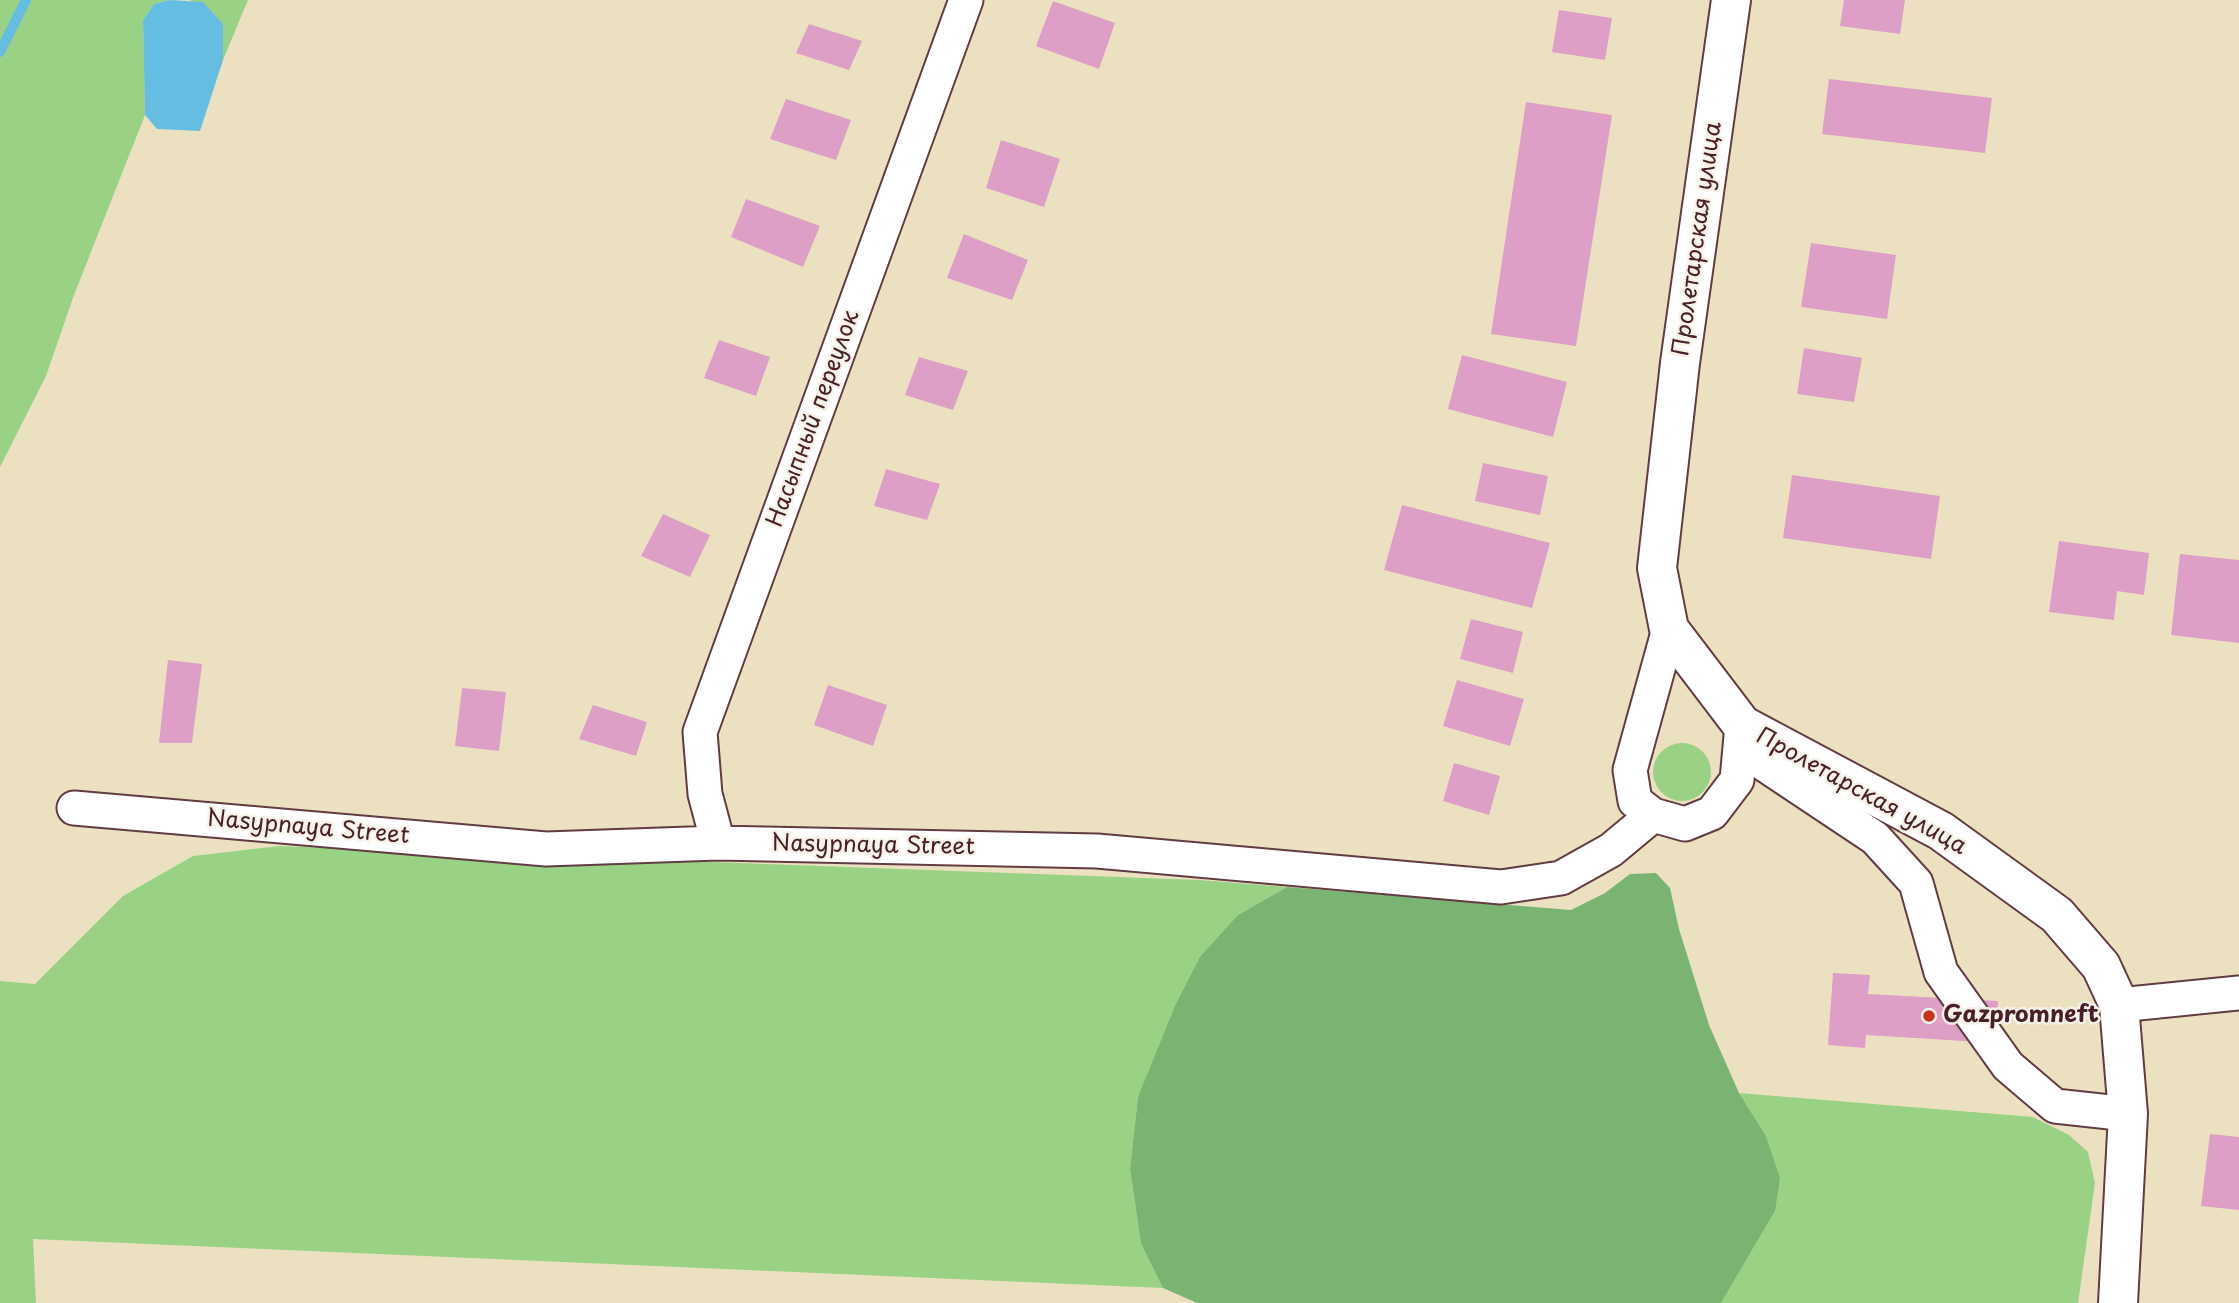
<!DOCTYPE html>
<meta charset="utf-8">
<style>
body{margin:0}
canvas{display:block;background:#ebe1c1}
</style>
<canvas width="2239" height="1303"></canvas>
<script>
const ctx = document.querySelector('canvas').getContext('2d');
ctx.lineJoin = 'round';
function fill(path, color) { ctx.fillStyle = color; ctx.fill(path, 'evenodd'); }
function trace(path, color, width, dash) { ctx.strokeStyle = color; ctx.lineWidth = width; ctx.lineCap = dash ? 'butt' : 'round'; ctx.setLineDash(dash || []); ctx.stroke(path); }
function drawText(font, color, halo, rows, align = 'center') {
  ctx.font = font + ' "Playpen Sans",sans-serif'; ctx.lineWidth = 5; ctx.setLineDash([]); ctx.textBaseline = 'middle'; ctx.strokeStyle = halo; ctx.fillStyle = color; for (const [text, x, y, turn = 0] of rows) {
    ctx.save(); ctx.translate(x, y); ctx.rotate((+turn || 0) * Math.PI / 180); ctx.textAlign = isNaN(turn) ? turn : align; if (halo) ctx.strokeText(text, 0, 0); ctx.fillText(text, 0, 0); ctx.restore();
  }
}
const green = new Path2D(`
 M0 0H170L154 4 143 20 145 115 74 295 46 376 0 467Z
 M190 0H248L223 60V24Z
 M1653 772a29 29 0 1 1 58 0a29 29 0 1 1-58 0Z
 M279 846 1199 880 1287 887 1238 915 1138 1097 1130 1169 1141 1244 1163 1288 33 1239 36 1303H0V981L35 984 123 896 193 856Z
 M1739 1093 2033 1117 2069 1135 2088 1152 2095 1183 2078 1303H1721L1775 1211 1765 1134Z`);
const forest = new Path2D(`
 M1656 873 1670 888 1679 929 1709 1025 1739 1093 1765 1134 1780 1178 1775 1211 1721 1303H1197L1163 1288 1141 1244 1130 1169 1138 1097 1175 1006 1200 957 1238 915 1287 887 1571 910 1605 893 1630 874Z`);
const water = new Path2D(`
 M170 0 203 2 223 24V60L200 131 157 129 145 115 143 20 154 4Z`);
const stream = new Path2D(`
 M0 52 26 0`);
const building = new Path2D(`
 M1844 0H1905L1900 34 1840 26Z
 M1053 1 1115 23 1099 69 1036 46Z
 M1559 10 1612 18 1605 60 1552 52Z
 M809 24 862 41 849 70 796 53Z
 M1829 79 1992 98 1985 153 1822 134Z
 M786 99 851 120 836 160 770 139Z
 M1526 102 1612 115 1576 346 1491 334Z
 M1001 140 1060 159 1044 207 986 188Z
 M746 199 820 226 803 267 731 237Z
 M964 234 1028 260 1012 300 947 278Z
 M1811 243 1896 255 1887 319 1801 307Z
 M719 340 770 357 756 396 704 378Z
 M1804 348 1862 358 1854 402 1797 394Z
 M1462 355 1567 382 1553 437 1448 409Z
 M919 357 968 371 953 410 905 395Z
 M1483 463 1548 476 1540 515 1475 501Z
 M886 469 940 484 927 520 874 506Z
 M1792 475 1940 496 1931 559 1783 538Z
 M1402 505 1550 543 1532 608 1384 570Z
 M663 514 710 535 690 577 641 556Z
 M2059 541 2149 553 2144 595 2117 591 2114 620 2049 612Z
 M2180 554 2239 560V643L2171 635Z
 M1471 619 1523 632 1513 673 1460 659Z
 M168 660 202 664 192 743H159Z
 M1457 680 1524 699 1510 746 1443 726Z
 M828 685 887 705 873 746 814 725Z
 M462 688 506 692 499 751 455 746Z
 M593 705 647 722 636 756 579 739Z
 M1454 763 1500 776 1489 815 1443 801Z
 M1833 973 1870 975 1868 994 1998 1001 1996 1043 1866 1035 1865 1048 1828 1045Z
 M2210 1134 2239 1137V1210L2201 1206Z`);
const minor = new Path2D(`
 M1669 629 1630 770 1635 801 1653 815 1685 824 1712 813 1737 780 1742 725
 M1742 725 1764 764 1875 838 1916 883 1941 972 2008 1066 2055 1106 2128 1114
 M74 808 546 849 718 843 1097 851 1501 887 1561 878 1611 850 1653 815
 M718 843 705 794 700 732 966 0
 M2119 1005 2239 993`);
const major = new Path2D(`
 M1731 0 1680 363 1657 568 1669 629 1742 725 1941 831 2057 915 2101 966 2119 1005 2128 1114 2118 1303`);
const markers = [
 [1929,1016,7,"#c8321e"]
];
const streetNames = [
 ["Пролетарская улица",1698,239,-82],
 ["Насыпный переулок",814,419,-70],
 ["Пролетарская улица",1861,792,29],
 ["Nasypnaya Street",308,828,5],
 ["Nasypnaya Street",873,846,1]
];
const poiNames = [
 ["Gazpromneft",1943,1016]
];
fill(green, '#99d285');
fill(forest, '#7ab472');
fill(water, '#65bde2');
trace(stream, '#65bde2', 10);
fill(building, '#dd9fc5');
trace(minor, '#623c42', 37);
trace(major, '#623c42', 42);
trace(minor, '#fff', 33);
trace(major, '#fff', 38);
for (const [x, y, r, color] of markers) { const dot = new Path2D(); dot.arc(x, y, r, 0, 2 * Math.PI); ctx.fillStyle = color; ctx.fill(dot); trace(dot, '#f7f3e8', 2.5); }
drawText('23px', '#4a1f2b', '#f7f3e8', streetNames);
drawText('bold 23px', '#4a1f2b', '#f7f3e8', poiNames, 'left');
</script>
